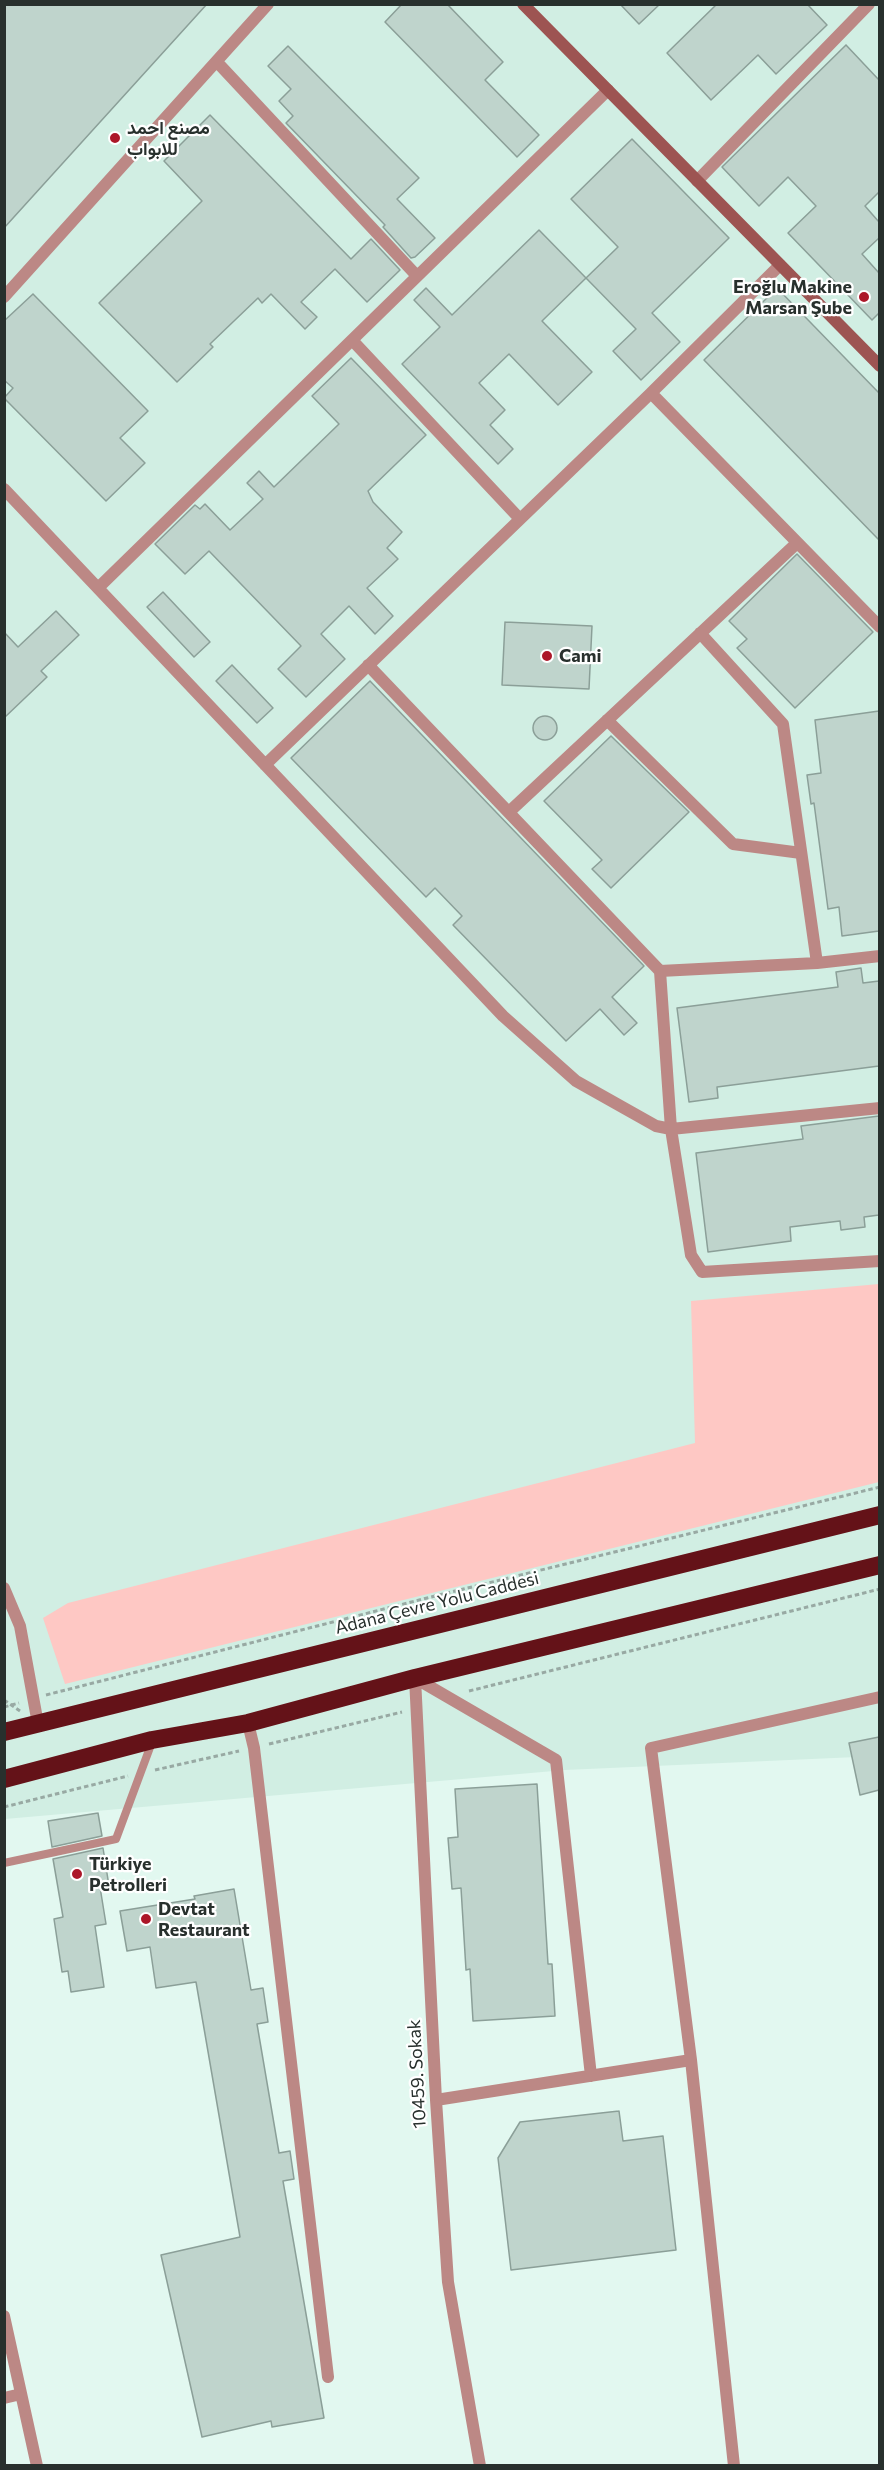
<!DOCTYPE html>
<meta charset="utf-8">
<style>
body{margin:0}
#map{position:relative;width:884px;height:2470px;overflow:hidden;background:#e2f8f0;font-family:Commissioner,sans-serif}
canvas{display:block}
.frame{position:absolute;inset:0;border:6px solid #28302d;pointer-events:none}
</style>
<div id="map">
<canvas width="884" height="2470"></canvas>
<div class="frame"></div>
</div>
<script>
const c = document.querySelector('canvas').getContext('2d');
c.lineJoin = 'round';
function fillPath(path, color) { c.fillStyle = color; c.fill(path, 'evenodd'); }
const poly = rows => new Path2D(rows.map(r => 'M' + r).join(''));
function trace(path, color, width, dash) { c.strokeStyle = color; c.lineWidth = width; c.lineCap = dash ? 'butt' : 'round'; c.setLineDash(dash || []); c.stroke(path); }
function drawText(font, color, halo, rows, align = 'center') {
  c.font = font + ' Commissioner,Vazirmatn,sans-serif'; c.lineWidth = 4.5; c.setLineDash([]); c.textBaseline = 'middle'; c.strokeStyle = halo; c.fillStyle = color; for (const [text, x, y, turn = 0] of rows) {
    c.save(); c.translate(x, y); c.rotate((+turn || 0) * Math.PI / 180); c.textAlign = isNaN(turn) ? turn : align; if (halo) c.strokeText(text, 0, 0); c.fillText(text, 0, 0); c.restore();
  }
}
fillPath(poly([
 [5,5,879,5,879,1756,565,1770,5,1819]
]), '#d1eee3');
fillPath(poly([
 [879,1284,879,1482,65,1684,43,1618,68,1603,695,1443,691,1301]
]), '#fec8c4');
const building = poly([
 [4,4,207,4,4,228,4,4],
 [402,4,447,4,503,62,485,80,539,135,517,157,385,22,402,4],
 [620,4,660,4,639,24,620,4],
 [717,4,807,4,827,25,776,74,758,55,711,100,667,53,717,4],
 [846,45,879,80,879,192,865,206,879,222,879,238,862,254,879,273,879,313,872,320,788,233,816,206,788,177,759,206,722,167,846,45],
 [288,46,419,178,397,199,435,238,415,257,411,258,383,227,385,225,286,123,293,116,279,101,291,89,268,66,288,46],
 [210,115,351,259,371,239,400,270,367,302,335,269,301,302,317,317,305,329,271,294,262,303,258,298,210,344,213,347,177,382,99,303,202,201,164,161,210,115],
 [632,139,729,238,652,313,680,342,641,380,613,351,636,329,586,278,618,247,571,199,632,139],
 [539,230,586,278,542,321,592,372,558,405,509,354,479,383,505,410,490,425,513,449,498,464,402,364,440,327,414,300,426,288,452,315,539,230],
 [777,288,879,393,879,540,704,360,777,288],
 [33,294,148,411,120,438,145,463,106,501,4,398,13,388,4,380,4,321,33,294],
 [351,358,426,435,368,491,373,502,402,532,387,548,398,559,367,588,393,616,375,634,349,606,321,634,345,659,306,697,278,669,301,646,209,551,185,574,155,544,195,505,200,509,205,504,230,530,263,499,247,483,259,471,274,487,339,424,312,396,351,358],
 [797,554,873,632,795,708,737,648,747,639,729,621,797,554],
 [163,592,210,642,194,657,147,607,163,592],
 [56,611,79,635,41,671,47,677,4,718,4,632,18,647,56,611],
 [505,622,592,626,589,689,502,685,505,622],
 [232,665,273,708,257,723,216,681,232,665],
 [370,681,644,966,612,997,637,1023,624,1035,600,1009,566,1041,453,925,462,916,435,888,426,897,291,758,370,681],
 [879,711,879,931,842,936,839,907,828,909,814,803,811,804,807,775,821,773,815,720,879,711],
 '533 728a12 12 0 1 1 24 0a12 12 0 1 1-24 0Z',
 [611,736,689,812,611,888,592,869,602,860,544,801,611,736],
 [861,968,863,983,879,981,879,1066,717,1087,718,1098,689,1102,677,1008,838,987,836,972,861,968],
 [879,1116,879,1215,864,1217,865,1227,841,1230,840,1221,790,1227,791,1241,708,1252,696,1153,803,1139,801,1126,879,1116],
 [879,1737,879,1790,860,1795,849,1743,879,1737],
 [537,1784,548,1964,552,1964,555,2016,473,2021,470,1969,466,1970,461,1888,452,1889,448,1838,458,1837,455,1789,537,1784],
 [98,1813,102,1836,52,1847,48,1821,98,1813],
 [103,1848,109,1886,100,1887,106,1924,95,1926,104,1987,71,1992,68,1971,62,1972,54,1919,63,1917,53,1859,103,1848],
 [234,1889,251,1990,263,1988,268,2022,257,2024,279,2153,290,2151,294,2179,283,2181,324,2418,272,2427,271,2421,202,2437,161,2255,240,2237,196,1982,156,1988,150,1947,127,1951,120,1911,195,1899,194,1896,234,1889],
 [619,2111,623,2141,663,2136,676,2250,511,2270,498,2158,520,2122,619,2111]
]);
fillPath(building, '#bfd4cc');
trace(building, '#8b9f98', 1.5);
trace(poly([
 [469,1691,880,1589],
 [46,1695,435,1596,880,1487],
 [4,1700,20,1711],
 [4,1707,19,1703],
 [269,1744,402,1712],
 [155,1770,239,1751],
 [4,1807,128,1776]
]), '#98a9a3', 3, [4.5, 3]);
trace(poly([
 [4,1863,116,1839,152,1742]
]), '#bc8885', 8);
trace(poly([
 [217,62,417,276],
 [697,181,869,4],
 [4,297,268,4],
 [352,340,520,519],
 [651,393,780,265],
 [4,489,503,1016,576,1081,656,1126,671,1129,691,1255,702,1272,880,1261],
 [98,588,608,90],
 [700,633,783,724,817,963],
 [368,665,660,971,817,963,880,956],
 [607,720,733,844,801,853],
 [265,765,651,393,880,627],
 [509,812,797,543],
 [660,971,671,1129,880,1108],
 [4,1588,20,1626,38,1724],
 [415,1678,436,2100,448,2282,480,2466],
 [415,1678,556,1760,591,2076],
 [248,1723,254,1748,328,2377],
 [436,2100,691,2060],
 [4,2316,37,2466],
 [4,2398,21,2394],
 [734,2466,691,2060,651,1748,880,1697]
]), '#bc8885', 12);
trace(poly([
 [523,4,880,366]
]), '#9d5452', 12);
trace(poly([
 [4,1732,880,1515],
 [4,1779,152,1740,248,1723,415,1678,880,1565]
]), '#641218', 18);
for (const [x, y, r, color] of [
 [115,138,6,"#ac1729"],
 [864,297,6,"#ac1729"],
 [547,656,6,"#ac1729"],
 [77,1874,6,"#ac1729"],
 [146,1919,6,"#ac1729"]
]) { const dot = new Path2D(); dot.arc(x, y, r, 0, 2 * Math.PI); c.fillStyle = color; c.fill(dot); trace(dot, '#fff', 2); }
drawText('bold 18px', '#28302d', '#fff', [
 ["مصنع احمد",127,128],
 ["للابواب",127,149],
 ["Eroğlu Makine",852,287,"right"],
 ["Marsan Şube",852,308,"right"],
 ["Cami",559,656],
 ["Türkiye",89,1864],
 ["Petrolleri",89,1885],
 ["Devtat",158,1909],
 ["Restaurant",158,1930]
], 'left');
drawText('18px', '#28302d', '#fff', [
 ["Adana Çevre Yolu Caddesi",437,1603,-14],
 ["10459. Sokak",417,2074,-93]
]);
</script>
